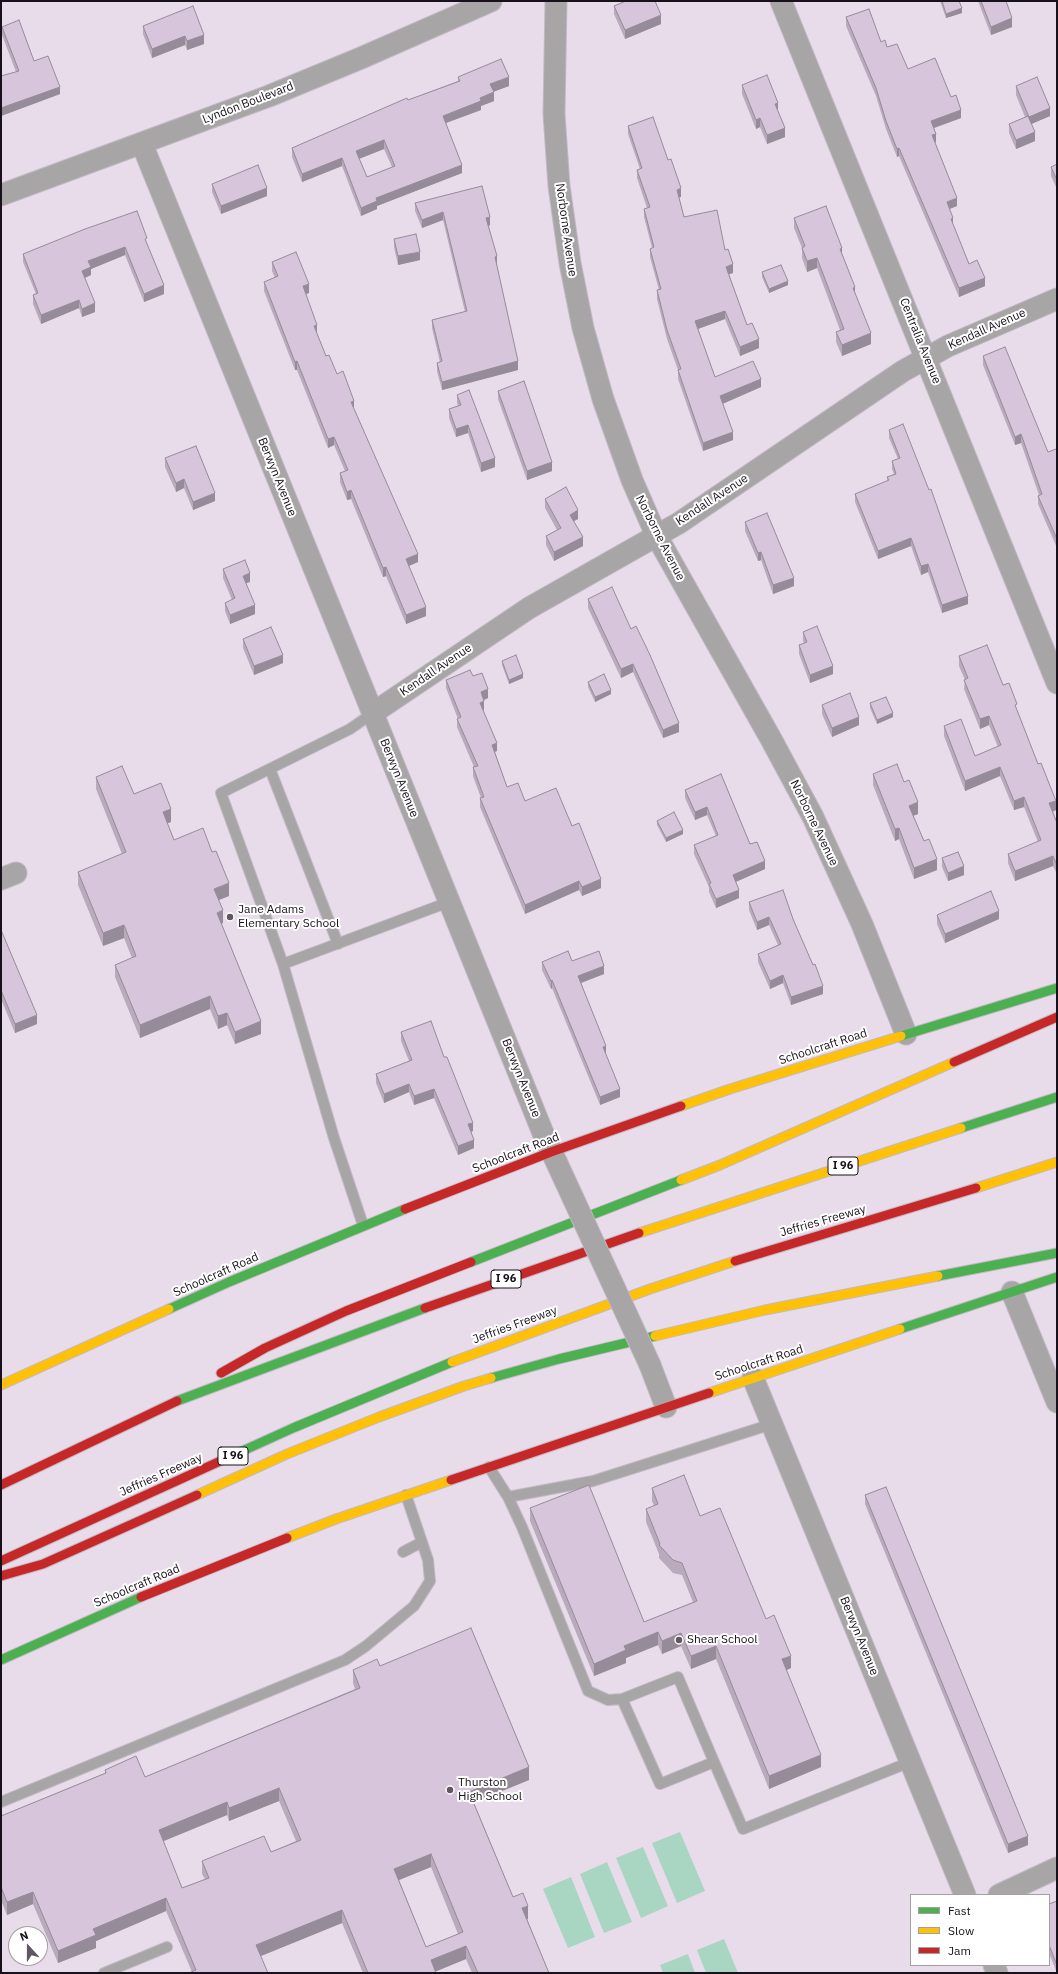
<!DOCTYPE html>
<style>
body{margin:0}
#map{position:relative;width:1058px;height:1974px;overflow:hidden;background:#e8dceb;font-family:"IBM Plex Sans",sans-serif}
canvas{display:block}
.frame{position:absolute;inset:0;border:2px solid #18101a;pointer-events:none}
.legend{position:absolute;left:910px;top:1894px;width:140px;height:72px;box-sizing:border-box;background:#fff;border:1px solid #a39fa3;margin:0;padding:5px 7px;list-style:none;font-size:12px;color:#18101a}
.legend li{display:flex;align-items:center;gap:8px;height:20px}
.legend b{width:20px;border:1px solid #a39fa3}
.north{position:absolute;left:8px;top:1926px;width:40px;height:40px;box-sizing:border-box;background:#fff;border:1px solid #a39fa3;border-radius:50%;rotate:339deg;font-size:11px;font-weight:700;line-height:16px;text-align:center;color:#18101a}
.north::after{content:'';display:block;margin:auto;width:14px;height:18px;background:#615763;clip-path:polygon(50% 0,100% 100%,50% 72%,0 100%)}
</style>
<div id="map">
<canvas width="1058" height="1974"></canvas>
<div class="frame"></div>
<ul class="legend">
<li><b style="height:5px;background:#4caf50"></b>Fast</li>
<li><b style="height:5px;background:#ffc107"></b>Slow</li>
<li><b style="height:5px;background:#c62828"></b>Jam</li>
</ul>
<div class="north">N</div>
</div>
<script>
const c = document.querySelector('canvas').getContext('2d');
c.lineJoin = 'round';
function fillPath(path, color) { c.fillStyle = color; c.fill(path, 'evenodd'); }
const poly = rows => new Path2D(rows.map(r => 'M' + r).join(''));
function trace(path, color, width, dash) { c.strokeStyle = color; c.lineWidth = width; c.lineCap = dash ? 'butt' : 'round'; c.setLineDash(dash || []); c.stroke(path); }
function drawText(font, color, halo, rows, align = 'center') {
  c.font = font + ' "IBM Plex Sans",sans-serif'; c.lineWidth = 4; c.setLineDash([]); c.textBaseline = 'middle'; c.strokeStyle = halo; c.fillStyle = color; for (const [text, x, y, turn = 0] of rows) {
    c.save(); c.translate(x, y); c.rotate((+turn || 0) * Math.PI / 180); c.textAlign = isNaN(turn) ? turn : align; if (halo) c.strokeText(text, 0, 0); c.fillText(text, 0, 0); c.restore();
  }
}
fillPath(poly([
 [680,1832,705,1891,677,1903,652,1843],
 [643,1847,668,1906,641,1918,616,1858],
 [607,1862,632,1922,604,1933,580,1874],
 [571,1877,595,1937,568,1948,543,1889],
 [724,1939,738,1973,706,1973,697,1950],
 [688,1954,695,1973,663,1973,660,1965]
]), '#a8d6c3');
const lane = poly([
 [373,713,350,729,221,793,283,964,449,902],
 [270,769,338,944],
 [283,964,334,1138,363,1225],
 [489,1467,508,1497,522,1527,588,1691,608,1700,622,1699,660,1784,714,1762,743,1829,910,1762],
 [508,1497,593,1481,772,1424],
 [403,1552,422,1542],
 [622,1699,678,1677,714,1762],
 [1,1802,345,1660,366,1646,414,1606,430,1581,428,1560,406,1495],
 [104,1973,167,1947]
]);
const street = poly([
 [556,1,554,114,559,186,570,263,583,328,603,399,632,480,656,535,771,739,813,817,862,924,906,1034],
 [781,1,1057,683],
 [142,144,543,1133,573,1198],
 [1,195,269,96,361,58,491,1],
 [373,713,529,608,679,523,903,371,948,346,1057,299],
 [1,879,16,873],
 [1012,1292,1057,1402],
 [650,1365,666,1407],
 [753,1378,965,1895],
 [999,1895,1057,1868],
 [994,1965,997,1973]
]);
const fast = poly([
 [901,1036,1057,988],
 [961,1128,1057,1097],
 [471,1262,681,1180],
 [938,1276,1057,1253],
 [169,1309,229,1282,405,1209],
 [900,1329,1057,1277],
 [491,1378,559,1359,655,1336],
 [177,1401,425,1308],
 [238,1453,293,1428,452,1362],
 [1,1660,141,1597]
]);
const slow = poly([
 [681,1106,730,1089,901,1036],
 [681,1180,720,1165,954,1062],
 [976,1188,1057,1162],
 [639,1233,961,1128],
 [655,1336,765,1310,938,1276],
 [452,1362,650,1289,735,1261],
 [1,1385,169,1309],
 [709,1393,900,1329],
 [197,1495,287,1454,379,1417,464,1386,491,1378],
 [287,1538,336,1519,451,1480]
]);
const jam = poly([
 [954,1062,1057,1017],
 [405,1209,551,1152,681,1106],
 [735,1261,976,1188],
 [425,1308,639,1233],
 [221,1373,265,1348,346,1311,471,1262],
 [451,1480,709,1393],
 [1,1485,177,1401],
 [1,1561,238,1453],
 [1,1576,43,1564,197,1495],
 [141,1597,287,1538]
]);
trace(lane, '#c2b9c4', 12);
trace(street, '#c2b9c4', 23);
trace(fast, '#c2b9c4', 11);
trace(slow, '#c2b9c4', 11);
trace(jam, '#c2b9c4', 11);
trace(lane, '#a8a5a7', 10);
trace(street, '#a8a5a7', 21);
trace(fast, '#4caf50', 9);
trace(slow, '#ffc107', 9);
trace(jam, '#c62828', 9);
const streetBridge = poly([
 [573,1198,650,1365]
]);
trace(streetBridge, '#c2b9c4', 23, []);
trace(streetBridge, '#a8a5a7', 21);
fillPath(poly([
 [940,1,959,1,962,13,946,18],
 [978,1,1006,1,1012,27,991,35],
 [614,6,661,24,625,39,614,14],
 [846,17,881,42,887,47,908,69,961,118,934,128,936,142,935,142,957,206,949,209,953,226,969,264,985,286,959,297,899,156,897,157,886,129,876,96,846,26],
 [143,26,204,35,204,44,187,50,185,45,152,58,143,34],
 [2,27,34,61,60,94,1,116,1,76,16,72,2,35],
 [458,77,509,86,493,92,494,101,481,106,481,110,446,123,462,173,377,206,377,209,361,216,342,166,302,182,292,157,292,148,408,100,458,81],
 [384,149,392,167,367,177,359,159],
 [742,85,778,111,785,137,767,144,760,127,756,129,742,94],
 [1016,86,1050,116,1031,124,1035,141,1016,149,1009,133,1009,124,1025,117,1016,95],
 [628,126,668,160,681,197,679,197,684,217,725,250,733,273,729,274,747,325,759,348,740,356,725,319,698,329,715,377,761,387,722,404,733,440,703,451,678,379,678,370,667,339,657,299,657,290,659,290,650,257,650,249,652,248,644,217,644,209,647,208,637,178,637,170,640,169,628,134],
 [1057,164,1057,189,1051,176,1051,167],
 [212,184,267,196,221,214,212,192],
 [415,203,490,225,489,226,518,370,442,390,437,371,437,363,440,362,432,328,432,320,465,312,443,220,422,228,415,211],
 [794,218,842,255,871,344,842,356,836,342,836,332,840,330,817,268,807,272,802,258,802,248,794,228],
 [394,239,420,260,398,265,394,247],
 [147,244,164,294,144,302,125,255,91,269,91,275,85,278,95,312,82,317,79,308,41,324,33,304,33,295,36,294,23,262,23,254],
 [272,262,309,293,306,294,317,334,326,356,337,374,354,409,418,562,409,566,426,616,406,624,386,576,383,577,351,499,347,500,340,482,340,473,345,471,334,445,328,448,297,370,295,370,264,291,264,282,275,278,272,271],
 [762,272,788,285,769,293,762,277],
 [983,356,1048,452,1057,450,1057,548,1038,504,1038,496,1039,495,1021,443,1015,445,983,365],
 [498,391,552,471,527,480,498,399],
 [457,395,495,467,481,472,468,433,456,437,449,418,449,409,458,406,457,403],
 [889,430,968,604,942,613,928,572,921,575,911,546,878,559,855,502,855,494,887,481,887,477,894,474,892,469,892,461,898,459,889,438],
 [165,458,215,501,193,510,184,488,176,492,165,467],
 [545,499,578,519,574,521,583,546,554,561,546,545,546,536,557,530,545,508],
 [745,522,794,586,773,594,761,560,758,561,745,531],
 [223,569,250,582,246,583,255,614,230,624,225,611,225,603,232,600,223,578],
 [588,599,679,732,663,738,633,672,621,678,588,608],
 [803,632,833,674,810,683,799,654,799,645,804,643,803,641],
 [243,639,283,663,254,675,243,648],
 [959,656,1003,685,1017,710,1056,810,1053,812,1057,823,1057,874,1053,866,1015,881,1008,863,1008,854,1038,842,1024,807,1014,810,1000,776,965,791,944,736,944,726,975,756,998,747,989,725,980,729,964,689,965,680,959,666],
 [502,661,523,678,509,684,502,665],
 [473,676,488,698,484,700,484,710,483,710,497,751,495,752,507,787,525,801,572,826,601,888,582,896,579,890,525,914,480,807,480,798,481,798,473,776,473,767,474,767,457,727,457,719,458,719,446,688,446,680],
 [588,682,611,694,595,702,588,687],
 [870,703,893,717,877,724,870,708],
 [822,705,859,725,832,737,822,714],
 [721,774,750,844,765,869,736,882,739,898,716,908,709,892,709,887,694,854,694,845,716,836,707,815,695,820,685,798,685,790],
 [873,774,904,782,918,814,913,816,937,870,914,879,899,839,895,841,873,785],
 [96,777,134,794,171,822,167,823,174,840,229,896,218,900,223,923,221,924,261,1034,235,1044,227,1025,218,1029,210,1009,140,1038,115,977,115,965,132,958,124,938,103,946,78,885,78,872,122,854,96,789],
 [657,821,683,834,666,842,657,825],
 [942,858,964,875,948,881,942,867],
 [749,902,793,919,823,994,791,1005,783,983,770,989,758,962,758,954,778,945,769,925,757,930,749,910],
 [937,915,999,919,945,943,937,924],
 [1,930,37,1024,15,1033,1,999],
 [572,961,604,974,581,983,620,1097,600,1105,552,988,551,989,542,970,542,962],
 [401,1032,473,1131,471,1132,474,1148,458,1155,434,1098,414,1105,409,1092,384,1103,376,1083,376,1074,409,1061,401,1041],
 [652,1488,700,1516,766,1619,791,1668,786,1670,821,1767,769,1789,716,1659,691,1669,681,1646,662,1654,658,1645,626,1658,626,1663,594,1676,530,1521,530,1508,644,1622,693,1602,682,1575,673,1573,659,1558,659,1554,646,1522,646,1509,654,1506,652,1501],
 [865,1495,1028,1845,1008,1853,865,1504],
 [380,1666,529,1780,474,1803,513,1897,528,1919,527,1919,549,1973,472,1973,466,1959,436,1971,436,1973,363,1973,342,1923,261,1956,192,1972,166,1911,96,1941,96,1948,58,1963,33,1904,7,1915,1,1900,1,1816,105,1773,105,1770,145,1777,355,1689,353,1683,353,1670],
 [279,1801,296,1841,271,1852,202,1861,202,1874,205,1879,182,1888,163,1841,227,1815,229,1821],
 [431,1867,458,1934,426,1947,399,1880],
 [1057,1901,1057,1973,1049,1953,1049,1904]
]), '#b9aabc');
fillPath(poly([
 [962,8,962,13,946,18,946,14],
 [661,15,661,24,625,39,625,30],
 [1012,18,1012,27,991,35,991,27],
 [204,35,204,44,187,50,187,41],
 [185,36,185,45,152,58,152,49],
 [509,77,509,86,490,93,490,84],
 [60,87,60,94,1,116,1,108],
 [494,92,494,101,481,106,481,110,443,124,443,116,480,98],
 [778,103,778,111,775,104],
 [1050,108,1050,116,1029,125,1029,117],
 [961,110,961,118,931,129,931,121],
 [760,118,760,127,756,129,756,120],
 [785,128,785,137,767,144,767,135],
 [1035,132,1035,141,1016,149,1016,140],
 [936,134,936,142,932,144,932,135],
 [384,140,384,149,356,160,356,151],
 [899,148,899,156,897,157,897,149],
 [342,158,342,166,302,182,302,174],
 [462,165,462,173,377,206,377,209,361,216,361,208,376,198],
 [267,188,267,196,221,214,221,206],
 [681,188,681,197,677,198,677,190],
 [957,198,957,206,947,210,947,202],
 [443,212,443,220,422,228,422,220],
 [490,217,490,225,486,226,486,218],
 [953,218,953,227,951,219],
 [125,247,125,255,91,269,91,275,82,279,82,271,88,261],
 [842,248,842,258,840,249],
 [420,252,420,260,398,265,398,256],
 [497,256,497,265,495,265,495,257],
 [817,258,817,268,807,272,807,261],
 [733,264,733,273,726,275,726,267],
 [985,278,985,286,959,297,959,288],
 [788,281,788,285,769,293,769,289],
 [309,284,309,293,303,295,303,286],
 [164,285,164,294,144,302,144,294],
 [855,287,855,298,853,288],
 [79,300,79,308,41,324,41,315],
 [95,303,95,312,82,317,82,309],
 [725,311,725,319,695,330,695,321],
 [317,325,317,334,314,326],
 [871,333,871,344,842,356,842,345],
 [759,339,759,348,740,356,740,347],
 [297,361,297,370,295,370,295,362],
 [518,361,518,370,442,390,442,382],
 [761,379,761,387,720,405,720,396],
 [354,401,354,409,351,402],
 [468,425,468,433,456,437,456,429],
 [733,432,733,440,703,451,703,443],
 [1021,434,1021,443,1015,445,1015,437],
 [334,437,334,445,328,448,328,439],
 [495,458,495,467,481,472,481,463],
 [552,462,552,471,527,480,527,471],
 [184,479,184,488,176,492,176,483],
 [351,490,351,499,347,500,347,492],
 [215,493,215,501,193,510,193,502],
 [578,510,578,519,570,523,570,515],
 [583,537,583,546,554,561,554,552],
 [911,538,911,546,878,559,878,551],
 [761,552,761,560,758,561,758,553],
 [418,554,418,562,406,567,406,559],
 [928,564,928,572,921,575,921,566],
 [386,567,386,576,383,577,383,568],
 [250,573,250,582,243,584,243,576],
 [794,578,794,586,773,594,773,585],
 [968,596,968,604,942,613,942,605],
 [255,605,255,614,230,624,230,615],
 [426,607,426,616,406,624,406,615],
 [283,655,283,663,254,675,254,666],
 [633,664,633,672,621,678,621,669],
 [833,666,833,674,810,683,810,675],
 [523,674,523,678,509,684,509,680],
 [488,689,488,698,481,701,481,692],
 [611,690,611,694,595,702,595,697],
 [484,701,484,710,480,712,480,703],
 [893,713,893,717,877,724,877,720],
 [989,716,989,725,980,729,980,719],
 [859,717,859,725,832,737,832,728],
 [679,723,679,732,663,738,663,730],
 [497,743,497,751,492,753,492,745],
 [1000,767,1000,776,965,791,965,781],
 [1024,797,1024,807,1014,810,1014,801],
 [1056,801,1056,810,1049,813,1049,803],
 [918,802,918,814,909,817,909,806],
 [707,807,707,815,695,820,695,812],
 [171,809,171,822,163,825,163,812],
 [899,828,899,839,895,841,895,829],
 [683,830,683,834,666,842,666,838],
 [1053,856,1053,866,1015,881,1015,871],
 [937,859,937,870,914,879,914,868],
 [765,861,765,869,733,883,733,875],
 [964,866,964,875,948,881,948,873],
 [601,879,601,888,582,896,582,887],
 [579,881,579,890,525,914,525,905],
 [229,883,229,896,214,902,214,889],
 [739,890,739,898,716,908,716,899],
 [223,910,223,923,217,926,217,913],
 [999,911,999,919,945,943,945,934],
 [769,917,769,925,757,930,757,922],
 [124,925,124,938,103,946,103,933],
 [604,966,604,974,578,984,578,976],
 [783,975,783,983,770,989,770,981],
 [552,980,552,988,551,989,551,981],
 [823,986,823,994,791,1005,791,997],
 [210,996,210,1009,140,1038,140,1025],
 [227,1013,227,1025,218,1029,218,1016],
 [37,1015,37,1024,15,1033,15,1024],
 [261,1021,261,1034,235,1044,235,1032],
 [606,1046,606,1054,603,1047],
 [409,1084,409,1092,384,1103,384,1094],
 [434,1089,434,1098,414,1105,414,1096],
 [620,1089,620,1097,600,1105,600,1097],
 [473,1123,473,1131,468,1133,468,1124],
 [474,1140,474,1148,458,1155,458,1146],
 [658,1632,658,1645,626,1658,626,1663,594,1676,594,1664,624,1646],
 [681,1633,681,1646,662,1654,662,1641],
 [716,1646,716,1659,691,1669,691,1656],
 [791,1656,791,1668,782,1672,782,1659],
 [821,1755,821,1767,769,1789,769,1776],
 [529,1767,529,1780,469,1804,469,1792],
 [279,1788,279,1801,229,1821,229,1808],
 [227,1802,227,1815,159,1843,159,1830],
 [1028,1836,1028,1845,1008,1853,1008,1844],
 [431,1854,431,1867,394,1882,394,1869],
 [33,1892,33,1904,7,1915,7,1902],
 [166,1898,166,1911,96,1941,96,1948,58,1963,58,1951,93,1929],
 [528,1906,528,1919,522,1921,522,1908],
 [342,1910,342,1923,256,1958,256,1945],
 [466,1946,466,1959,432,1973,431,1960]
]), '#968b99');
const building = poly([
 [626,1,655,1,661,15,625,30,614,6,626,1],
 [942,1,959,1,962,8,946,14,942,1],
 [981,1,1006,1,1012,18,991,27,981,1],
 [193,6,204,35,187,41,185,36,152,49,143,26,193,6],
 [869,9,881,42,885,40,887,47,897,44,908,69,935,58,951,97,956,95,961,110,931,121,936,134,932,135,957,198,947,202,953,218,951,219,969,264,977,260,985,278,959,288,899,148,897,149,886,121,876,88,846,17,869,9],
 [19,20,34,61,48,56,60,87,1,108,1,76,19,71,2,27,19,20],
 [501,59,509,77,490,84,494,92,480,98,481,101,443,116,462,165,376,198,377,201,361,208,342,158,302,174,292,148,407,98,408,100,460,81,458,77,501,59],
 [384,140,395,166,367,177,356,151,384,140],
 [767,75,778,103,775,104,785,128,767,135,760,118,756,120,742,85,767,75],
 [1037,77,1050,108,1029,117,1016,86,1037,77],
 [1028,116,1035,132,1016,140,1009,124,1028,116],
 [653,117,668,160,671,159,681,188,677,190,684,217,717,210,725,250,728,249,733,264,726,267,747,325,752,323,759,339,740,347,725,311,695,321,715,377,753,361,761,379,720,396,733,432,703,443,678,370,681,369,667,330,657,290,661,289,650,249,654,247,644,209,650,207,637,170,642,168,628,126,653,117],
 [1057,164,1057,180,1051,167,1057,164],
 [258,165,267,188,221,206,212,184,258,165],
 [482,186,490,217,486,218,497,256,495,257,518,361,442,382,437,363,442,361,432,320,467,311,443,212,422,220,415,203,482,186],
 [826,206,842,248,840,249,855,287,853,288,871,333,842,345,836,332,844,329,817,258,807,261,802,248,805,246,794,218,826,206],
 [137,211,147,238,145,239,164,285,144,294,125,247,88,261,91,267,82,271,95,303,82,309,79,300,41,315,33,295,38,293,23,254,85,229,137,211],
 [416,234,420,252,398,256,394,239,416,234],
 [296,252,309,284,303,286,317,325,314,326,326,356,329,355,337,374,343,371,354,401,351,402,418,554,406,559,426,607,406,615,386,567,383,568,351,490,347,492,340,473,348,470,334,437,328,439,297,361,295,362,264,282,278,276,272,262,296,252],
 [781,265,788,281,769,289,762,272,781,265],
 [1005,347,1048,452,1056,449,1057,450,1057,539,1038,496,1042,494,1021,434,1015,437,983,356,1005,347],
 [524,381,552,462,527,471,498,391,524,381],
 [469,390,495,458,481,463,468,425,456,429,449,409,461,405,457,395,469,390],
 [903,424,929,490,931,489,968,596,942,605,928,564,921,566,911,538,878,551,855,494,889,480,887,477,896,474,892,461,900,458,889,430,903,424],
 [196,446,215,493,193,502,184,479,176,483,165,458,196,446],
 [566,487,578,510,570,515,583,537,554,552,546,536,561,528,545,499,566,487],
 [767,513,794,578,773,585,761,552,758,553,745,522,767,513],
 [245,560,250,573,243,576,255,605,230,615,225,603,235,598,223,569,245,560],
 [612,587,631,629,636,626,650,655,679,723,663,730,633,664,621,669,588,599,612,587],
 [817,626,833,666,810,675,799,645,807,642,803,632,817,626],
 [271,627,283,655,254,666,243,639,271,627],
 [987,645,1003,685,1009,683,1017,704,1015,705,1038,764,1041,763,1056,801,1049,803,1057,823,1057,865,1053,856,1015,871,1008,854,1041,840,1024,797,1014,801,1000,767,965,781,944,726,961,719,975,756,1001,745,989,716,980,719,964,680,968,678,959,656,987,645],
 [516,655,523,674,509,680,502,661,516,655],
 [470,670,473,676,482,673,488,689,481,692,484,701,480,703,497,743,492,745,507,787,518,783,525,801,556,788,572,826,579,823,601,879,582,887,579,881,525,905,480,798,484,797,473,767,478,766,457,719,461,717,446,680,470,670],
 [604,674,611,690,595,697,588,682,604,674],
 [850,693,859,717,832,728,822,705,850,693],
 [886,697,893,713,877,720,870,703,886,697],
 [897,764,904,782,909,780,918,802,909,806,924,841,929,839,937,859,914,868,899,828,895,829,873,774,897,764],
 [122,766,134,794,161,783,171,809,163,812,174,840,203,828,212,852,216,851,229,883,214,889,223,910,217,913,261,1021,235,1032,227,1013,218,1016,210,996,140,1025,115,965,136,956,124,925,103,933,78,872,126,852,96,777,122,766],
 [721,774,750,844,757,842,765,861,733,875,739,890,716,899,709,884,711,883,694,845,718,835,707,807,695,812,685,790,721,774],
 [674,812,683,830,666,838,657,821,674,812],
 [958,852,964,866,948,873,942,858,958,852],
 [783,890,793,919,813,965,815,964,823,986,791,997,783,975,770,981,758,954,781,944,769,917,757,922,749,902,783,890],
 [991,891,999,911,945,934,937,915,991,891],
 [1,930,37,1015,15,1024,1,990,1,930],
 [568,951,572,961,599,951,604,966,578,976,606,1046,603,1047,620,1089,600,1097,552,980,551,981,542,962,568,951],
 [431,1021,444,1057,447,1057,473,1123,468,1124,474,1140,458,1146,434,1089,414,1096,409,1084,384,1094,376,1074,412,1060,401,1032,431,1021],
 [684,1475,700,1516,720,1508,766,1619,774,1615,791,1656,782,1659,821,1755,769,1776,716,1646,691,1656,681,1633,662,1641,658,1632,624,1646,626,1650,594,1664,530,1508,589,1485,644,1622,697,1601,682,1563,673,1560,659,1545,660,1544,646,1509,658,1504,652,1488,684,1475],
 [886,1487,1028,1836,1008,1844,865,1495,886,1487],
 [471,1628,529,1767,469,1792,513,1897,523,1893,528,1906,522,1908,549,1973,478,1973,466,1946,431,1960,436,1973,368,1973,342,1910,256,1945,268,1973,189,1973,196,1970,166,1898,93,1929,96,1935,58,1951,33,1892,7,1902,1,1887,1,1816,106,1773,105,1770,136,1756,145,1777,360,1688,353,1670,377,1659,380,1666,471,1628],
 [279,1788,301,1840,271,1852,264,1836,202,1861,209,1878,182,1888,159,1830,227,1802,229,1808,279,1788],
 [431,1854,463,1932,426,1947,394,1869,431,1854],
 [1057,1901,1057,1965,1049,1945,1049,1904,1057,1901]
]);
fillPath(building, '#d7c6db');
trace(building, '#968b99', 1);
for (const [x, y, r, color] of [
 [230,917,4,"#615763"],
 [679,1640,4,"#615763"],
 [450,1790,4,"#615763"]
]) { const dot = new Path2D(); dot.arc(x, y, r, 0, 2 * Math.PI); c.fillStyle = color; c.fill(dot); trace(dot, '#fff', 1.5); }
for (const [x, y, w] of [
 [843,1166,30],
 [506,1279,30],
 [233,1456,30]
]) { const box = new Path2D(); box.roundRect(x - w / 2, y - 9, w, 18, 3); c.fillStyle = '#fff'; c.fill(box); trace(box, '#18101a', 1); }
drawText('bold 11px', '#18101a', null, [
 ["I 96",843,1166],
 ["I 96",506,1279],
 ["I 96",233,1456]
]);
drawText('12px', '#18101a', '#fff', [
 ["Lyndon Boulevard",248,103,-21],
 ["Norborne Avenue",566,230,82],
 ["Kendall Avenue",987,329,-24],
 ["Centralia Avenue",920,341,68],
 ["Berwyn Avenue",277,477,68],
 ["Kendall Avenue",712,500,-33],
 ["Norborne Avenue",660,538,63],
 ["Kendall Avenue",436,670,-34],
 ["Berwyn Avenue",399,778,68],
 ["Norborne Avenue",814,823,64],
 ["Schoolcraft Road",823,1047,-18],
 ["Berwyn Avenue",521,1078,68],
 ["Schoolcraft Road",516,1153,-21],
 ["Jeffries Freeway",823,1221,-16],
 ["Schoolcraft Road",216,1275,-24],
 ["Jeffries Freeway",515,1325,-20],
 ["Schoolcraft Road",759,1363,-18],
 ["Jeffries Freeway",161,1475,-24],
 ["Schoolcraft Road",137,1586,-23],
 ["Berwyn Avenue",859,1636,68]
]);
drawText('12px', '#18101a', '#fff', [
 ["Jane Adams",238,910],
 ["Elementary School",238,924],
 ["Shear School",687,1640],
 ["Thurston",458,1783],
 ["High School",458,1797]
], 'left');
</script>
